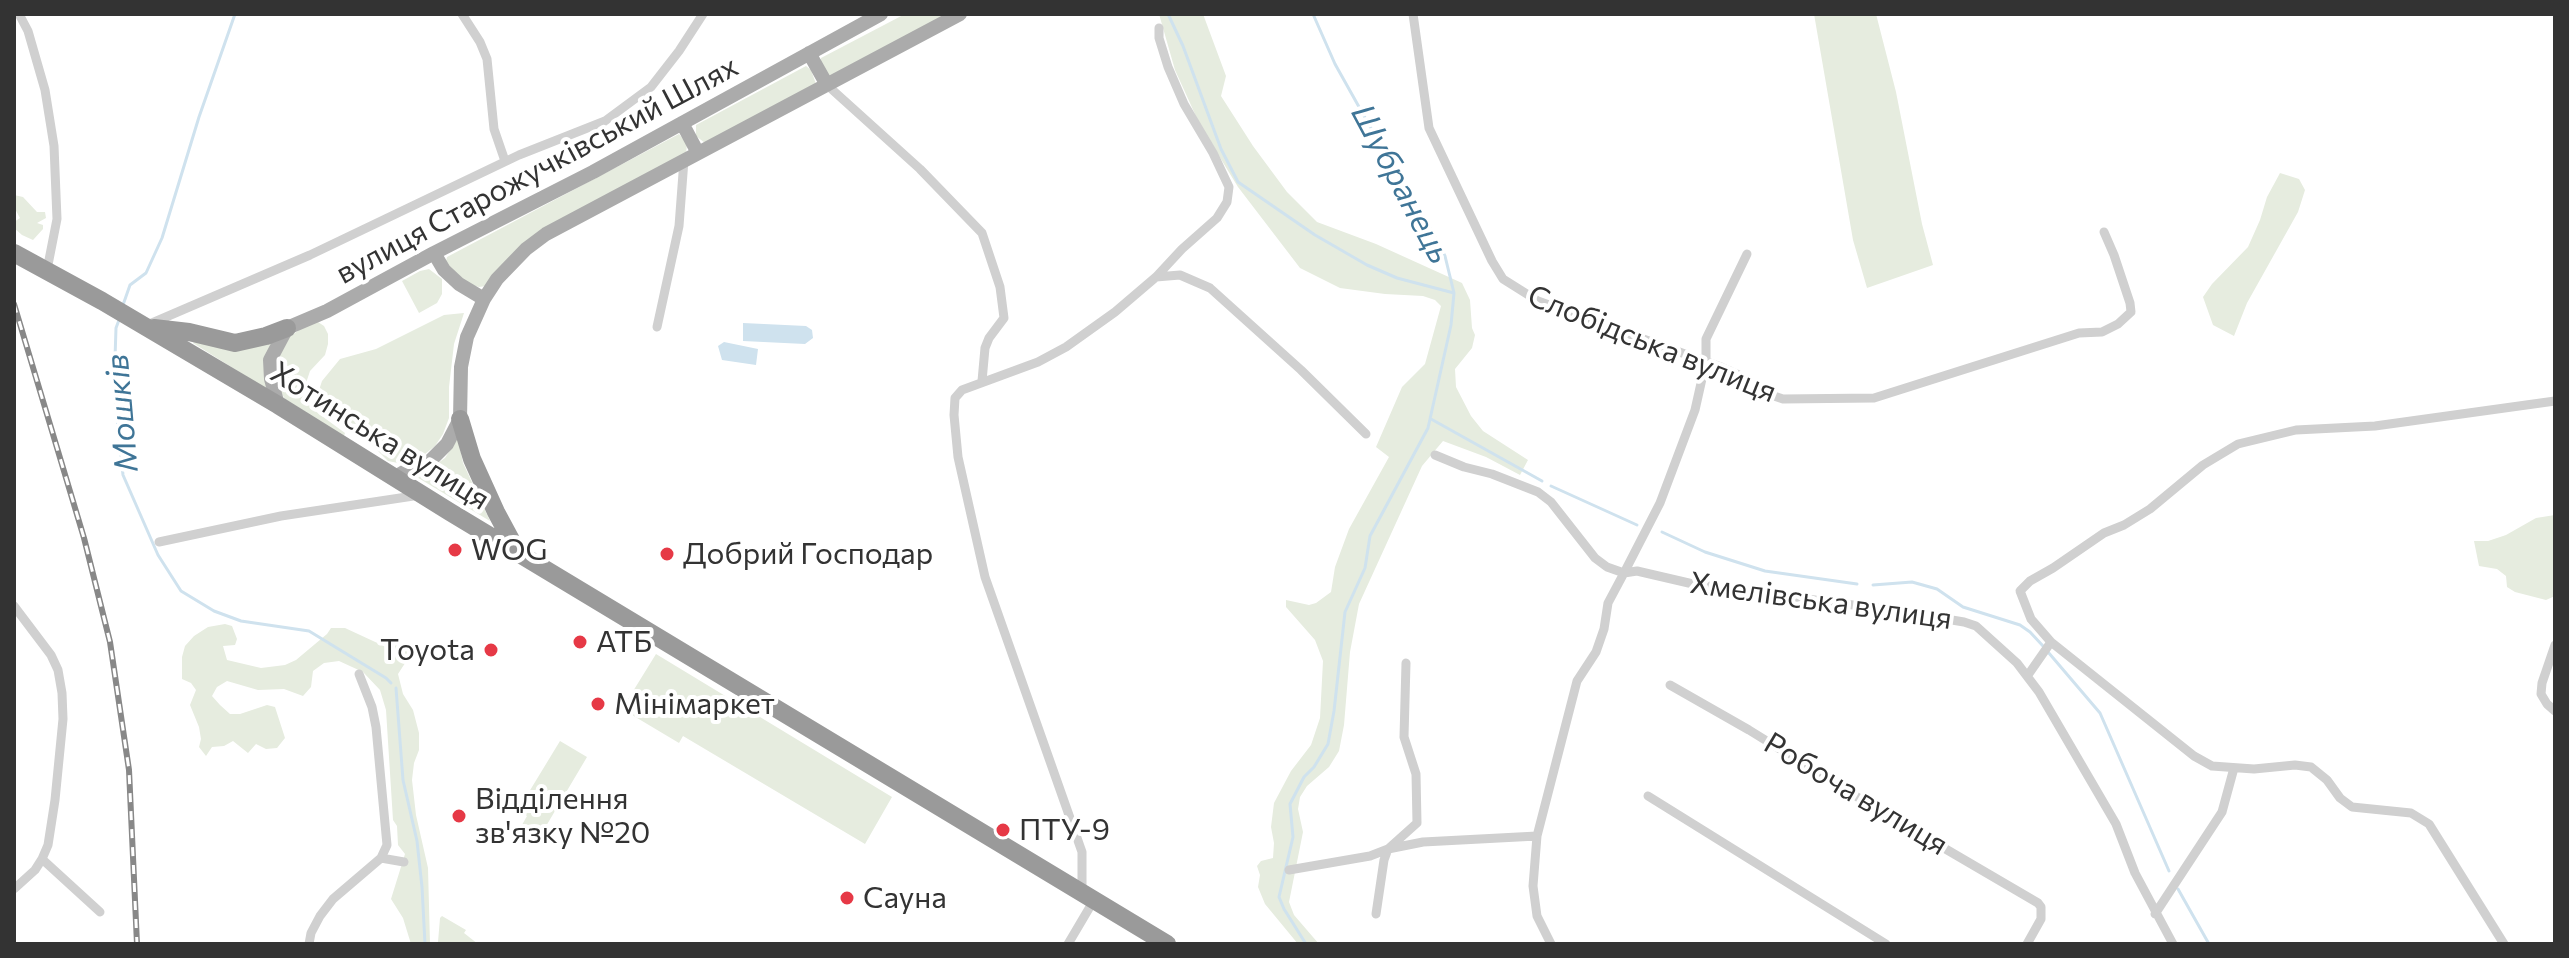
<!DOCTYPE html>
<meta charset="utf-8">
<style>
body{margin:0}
#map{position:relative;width:2569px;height:958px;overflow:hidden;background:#fff;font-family:Commissioner,sans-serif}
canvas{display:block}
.frame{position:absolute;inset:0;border:16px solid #333;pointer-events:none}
</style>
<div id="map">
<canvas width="2569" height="958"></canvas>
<div class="frame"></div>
</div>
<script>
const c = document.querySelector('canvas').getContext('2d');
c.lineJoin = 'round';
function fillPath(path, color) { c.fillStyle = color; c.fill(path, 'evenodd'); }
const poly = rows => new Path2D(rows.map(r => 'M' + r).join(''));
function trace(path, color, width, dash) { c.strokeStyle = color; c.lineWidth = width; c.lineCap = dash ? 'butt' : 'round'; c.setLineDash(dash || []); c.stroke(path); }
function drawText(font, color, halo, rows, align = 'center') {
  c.font = font + ' Commissioner,sans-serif'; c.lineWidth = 8; c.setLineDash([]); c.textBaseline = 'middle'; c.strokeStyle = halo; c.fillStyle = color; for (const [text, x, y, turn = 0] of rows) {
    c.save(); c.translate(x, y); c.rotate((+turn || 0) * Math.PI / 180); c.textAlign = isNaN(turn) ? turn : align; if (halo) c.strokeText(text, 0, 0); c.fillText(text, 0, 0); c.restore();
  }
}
fillPath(poly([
 [905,14,951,14,831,76,826,73,821,64,821,58],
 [1159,14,1203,14,1226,76,1221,96,1253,146,1287,192,1317,222,1376,244,1462,283,1470,300,1472,328,1475,335,1472,348,1455,369,1456,387,1471,416,1483,431,1528,460,1520,475,1486,457,1443,441,1422,466,1359,604,1350,652,1344,725,1339,751,1329,767,1307,786,1300,797,1298,809,1303,832,1289,902,1294,915,1319,944,1298,944,1265,904,1258,887,1260,875,1257,866,1261,861,1273,858,1274,843,1271,827,1274,803,1291,771,1311,745,1320,718,1323,661,1315,640,1286,607,1286,600,1309,605,1316,603,1331,592,1335,567,1349,529,1389,457,1376,447,1402,387,1425,364,1441,306,1435,300,1423,296,1385,294,1340,288,1300,268,1238,187,1200,125,1175,70],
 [1814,14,1876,14,1896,92,1922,224,1933,265,1867,288,1853,240],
 [806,66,811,70,816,84,705,143,696,136,696,125],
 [679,134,687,144,686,154,602,198,486,286,479,287,472,285,452,272,446,261,447,257],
 [2280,173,2299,179,2305,190,2298,212,2247,303,2234,336,2213,325,2203,297,2212,284,2248,247,2260,220,2267,197],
 [14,195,23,197,37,212,45,212,46,218,37,223,43,225,43,229,33,240,22,235,14,228,14,222,20,218,14,207],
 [429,269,442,279,442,294,437,303,419,313,402,281,420,271],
 [464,313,454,344,449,387,449,418,443,434,435,446,425,454,416,459,398,463,388,461,354,427,341,421,324,407,319,390,322,381,340,359,376,349,444,315],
 [318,322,324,326,328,334,328,344,325,355,310,371,305,386,305,399,311,408,345,433,344,436,285,399,280,391,276,375,280,353,289,337,305,326],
 [197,339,271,341,268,390,193,343],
 [458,438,463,463,490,521,415,476,424,473,445,458],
 [2555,515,2555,596,2546,600,2515,592,2507,587,2506,576,2497,569,2479,566,2474,541,2488,541,2506,535,2536,518],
 [225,624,232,626,237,639,235,645,223,646,227,660,261,668,285,665,296,660,327,634,331,628,345,628,386,647,395,642,406,642,409,646,409,657,398,674,403,694,413,710,419,733,419,750,414,763,412,780,416,815,428,868,430,944,411,944,403,918,391,899,405,854,398,845,397,826,393,820,386,710,380,690,363,672,339,661,324,663,313,671,311,687,303,696,284,689,258,690,227,681,217,687,212,696,220,705,230,714,240,714,267,705,275,707,285,738,277,748,266,749,256,744,248,753,233,741,224,746,212,747,206,756,199,747,201,739,199,727,190,705,196,690,191,683,182,679,182,657,185,646,194,636,208,627],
 [656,654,892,797,865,844,683,736,679,743,622,709],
 [560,741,587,757,536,843,518,832,527,816,518,810],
 [442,916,466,930,464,933,478,944,441,944,438,942,440,918]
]), '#e6ecdf');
fillPath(poly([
 [743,323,806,326,812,330,813,338,805,344,743,341],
 [724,342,758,349,756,365,722,360,718,346]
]), '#cfe2ee');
trace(poly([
 [1168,14,1183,46,1221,149,1238,182,1315,235,1367,265,1397,278,1454,293],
 [123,305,130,285,146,273,162,238,199,117,235,14],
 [119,320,116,328,114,389,123,475,158,555,181,591,214,611,241,621,309,631,386,678,391,683],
 [1431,419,1542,481],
 [1551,486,1637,525],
 [1662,532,1705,552,1765,571,1857,584],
 [1873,585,1912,582,1937,589,1963,607,2020,625,2030,632,2043,646],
 [2048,652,2100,713,2169,871],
 [396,688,403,780,417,841,422,887,425,944],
 [2178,889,2209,944],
 [1306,944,1284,909,1279,897,1293,837,1290,804,1304,777,1314,767,1328,744,1334,711,1345,612,1365,568,1370,536,1428,428,1451,325,1454,293,1445,256,1404,180,1382,148,1335,64,1313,14]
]), '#cfe2ee', 3);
trace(poly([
 [19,14,28,31,45,90,54,146,57,219,47,270],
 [462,14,480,42,487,59,494,129,505,161],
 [1413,14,1429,128,1492,261,1503,279,1538,301,1721,367,1737,374,1765,393,1783,399,1874,398,2079,333,2102,332,2118,324,2131,312,2130,303,2114,255,2104,232],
 [827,85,920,169,982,233,1000,287,1004,318,989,338,985,348,982,381],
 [1156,277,1180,275,1210,288,1301,370,1366,434],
 [152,323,310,255,519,155,605,121,651,87,679,51,703,14],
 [657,327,679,226,684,160],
 [1435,455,1464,467,1492,474,1538,492,1551,502,1595,558,1607,567,1624,573,1608,603,1604,629,1596,652,1577,681,1537,836,1533,886,1537,916,1551,944],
 [159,542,281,516,420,495],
 [1624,573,1637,571,1693,584,1891,610,1964,622,1976,626,2017,663,2039,692,2116,824,2135,873,2173,944],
 [1624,573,1660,503,1695,410,1706,361,1706,339,1747,254],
 [14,606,51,655,58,670,62,693,63,719,55,800,48,845,42,859,100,912],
 [2555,645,2542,683,2541,694,2547,704,2555,711],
 [359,674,372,707,376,727,387,845,381,858],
 [2028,675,2051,642],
 [1670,685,1749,730,1867,803,2038,903,2041,907,2041,919,2027,944],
 [1648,796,1886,944],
 [1289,870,1370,856,1388,849,1423,842,1537,836],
 [14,889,35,870,42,859],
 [1082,891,1082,852,985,577,958,457,954,415,955,398,962,390,1038,362,1066,347,1115,312,1156,277,1182,249,1217,218,1227,202,1229,187,1213,153,1184,104,1168,67,1159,38,1159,28],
 [1376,914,1384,860,1388,849,1417,823,1416,774,1404,737,1406,663],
 [2155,914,2222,812,2234,768],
 [309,944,311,933,320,916,333,899,381,858,404,862],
 [1068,944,1094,900],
 [2504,944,2429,824,2411,813,2352,807,2340,798,2327,780,2311,767,2295,765,2254,769,2212,766,2194,756,2051,642,2031,619,2020,591,2030,581,2053,568,2104,533,2124,525,2150,509,2203,465,2238,444,2296,430,2375,426,2555,401]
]), '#d0d0d0', 9);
trace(poly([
 [809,53,827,85],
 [682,123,698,153],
 [434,253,444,270,459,284,484,299],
 [278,405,271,379,270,360,287,328,327,311,434,253,593,172,881,14],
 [394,478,407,470,429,462,447,444,460,419,461,367,467,337,484,299,497,279,526,249,546,234,960,14]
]), '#ababab', 14);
trace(poly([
 [14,253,102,301,278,405,450,512,1167,944],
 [154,328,189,332,235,343,266,336,287,328],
 [460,419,472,459,496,512,517,551]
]), '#9a9a9a', 18);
const rail = poly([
 [14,304,84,538,110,642,129,770,137,944]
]);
trace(rail, '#888', 6);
trace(rail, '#fff', 3, [9]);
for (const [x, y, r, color] of [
 [455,550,8,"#e63946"],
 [667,554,8,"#e63946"],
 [580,642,8,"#e63946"],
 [491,650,8,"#e63946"],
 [598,704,8,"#e63946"],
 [459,816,8,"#e63946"],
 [1003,830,8,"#e63946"],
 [847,898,8,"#e63946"]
]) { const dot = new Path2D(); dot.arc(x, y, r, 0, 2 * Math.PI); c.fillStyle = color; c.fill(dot); trace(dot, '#fff', 3); }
drawText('30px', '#333', '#fff', [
 ["вулиця Старожучківський Шлях",537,170,-28],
 ["Слобідська вулиця",1652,344,22],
 ["Хотинська вулиця",380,436,32],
 ["Хмелівська вулиця",1821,601,8],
 ["Робоча вулиця",1856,794,31]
]);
drawText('30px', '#333', '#fff', [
 ["WOG",471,550],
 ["Добрий Господар",683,554],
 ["АТБ",596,642],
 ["Toyota",475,650,"right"],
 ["Мінімаркет",614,704],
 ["Відділення",475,799],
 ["зв'язку №20",475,833],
 ["ПТУ-9",1019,830],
 ["Сауна",863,898]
], 'left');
drawText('italic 32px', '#3f7597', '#fff', [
 ["Шубранець",1401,184,62],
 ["Мошків",122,413,-95]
]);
</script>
